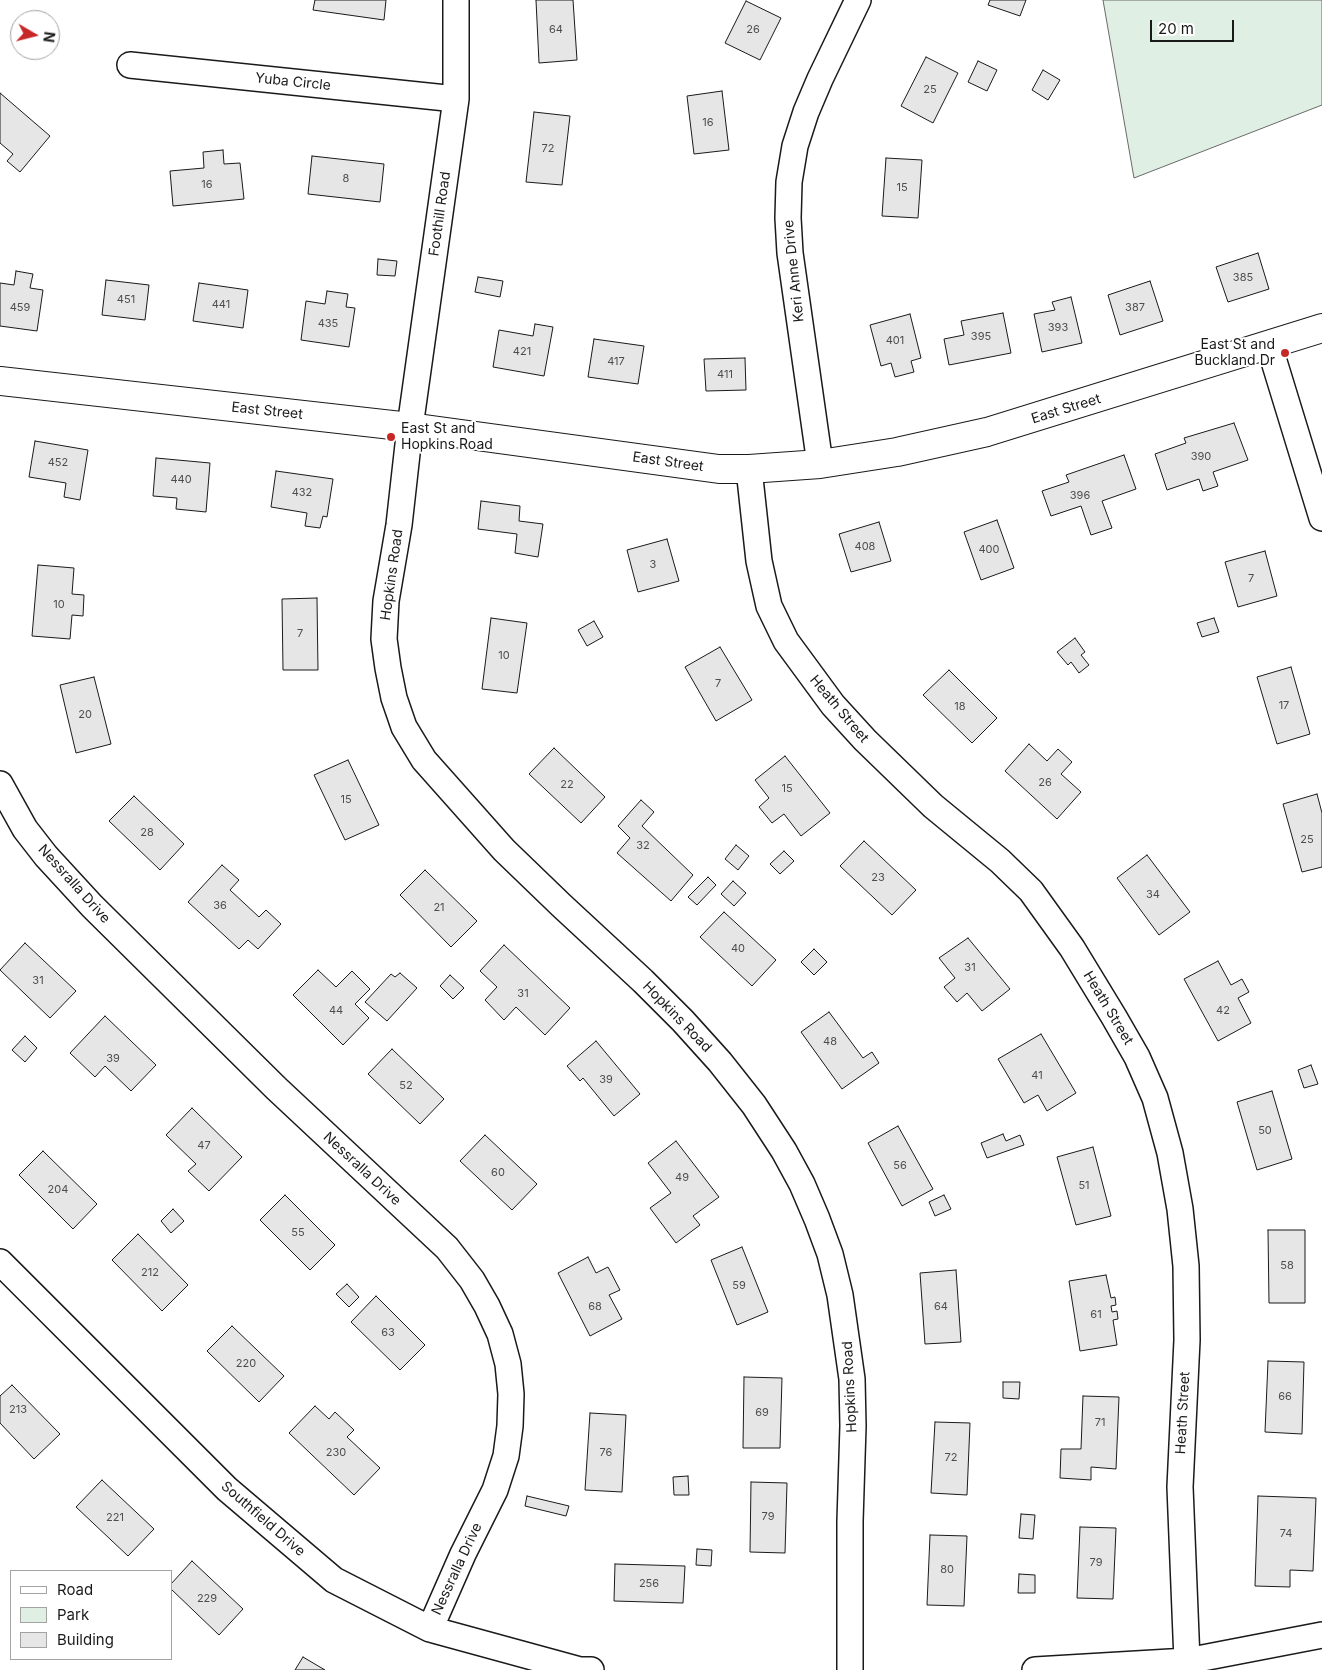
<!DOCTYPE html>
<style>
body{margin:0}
#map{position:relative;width:1322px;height:1670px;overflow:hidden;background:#fff;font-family:Inter,sans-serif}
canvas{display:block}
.legend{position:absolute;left:10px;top:1570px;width:162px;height:90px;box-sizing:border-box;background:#fff;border:1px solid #a3a3a3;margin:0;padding:6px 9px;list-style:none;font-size:15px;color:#1a1a1a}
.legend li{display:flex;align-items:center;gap:10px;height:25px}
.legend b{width:25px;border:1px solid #a3a3a3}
.north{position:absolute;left:10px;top:10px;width:50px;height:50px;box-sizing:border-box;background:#fff;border:1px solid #a3a3a3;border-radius:50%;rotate:98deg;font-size:14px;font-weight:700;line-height:20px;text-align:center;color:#1a1a1a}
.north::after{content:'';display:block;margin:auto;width:18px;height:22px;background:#c62828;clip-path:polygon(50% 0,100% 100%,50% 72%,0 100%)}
.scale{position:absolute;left:1150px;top:20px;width:84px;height:22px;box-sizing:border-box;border:2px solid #1a1a1a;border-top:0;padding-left:6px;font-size:15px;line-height:18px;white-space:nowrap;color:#1a1a1a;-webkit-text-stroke:4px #fff;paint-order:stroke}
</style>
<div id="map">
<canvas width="1322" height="1670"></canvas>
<ul class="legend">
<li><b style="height:6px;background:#fff"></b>Road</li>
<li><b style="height:14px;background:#e0efe3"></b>Park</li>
<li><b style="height:14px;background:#e6e6e6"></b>Building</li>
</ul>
<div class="north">N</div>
<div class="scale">20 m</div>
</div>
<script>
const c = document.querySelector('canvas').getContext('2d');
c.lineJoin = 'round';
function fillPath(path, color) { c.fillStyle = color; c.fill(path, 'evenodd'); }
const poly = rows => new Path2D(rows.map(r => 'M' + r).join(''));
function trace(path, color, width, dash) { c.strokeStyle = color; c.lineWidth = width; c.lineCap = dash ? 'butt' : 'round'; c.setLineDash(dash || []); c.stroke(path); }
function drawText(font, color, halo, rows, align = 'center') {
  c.font = font + ' Inter,sans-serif'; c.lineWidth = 4; c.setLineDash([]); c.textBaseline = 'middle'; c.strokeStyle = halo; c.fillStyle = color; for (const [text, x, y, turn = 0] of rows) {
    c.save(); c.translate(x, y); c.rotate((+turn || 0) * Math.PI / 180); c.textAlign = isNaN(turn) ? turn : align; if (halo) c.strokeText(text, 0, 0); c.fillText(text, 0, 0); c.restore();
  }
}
const green = poly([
 [1103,0,1322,0,1322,105,1134,178,1103,0]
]);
fillPath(green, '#e0efe3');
trace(green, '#6a6a6a', 1);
const building = poly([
 [315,0,386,0,384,20,313,10,315,0],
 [536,0,573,0,577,60,539,63,536,0],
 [990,0,1026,0,1020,16,988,5,990,0],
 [746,1,781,18,760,60,725,43,746,1],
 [926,57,958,73,933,123,901,106,926,57],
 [978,61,997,70,987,91,968,82,978,61],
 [1043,70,1060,80,1048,100,1032,90,1043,70],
 [722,91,729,150,694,154,687,96,722,91],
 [0,93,50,136,20,172,7,161,13,154,0,143,0,93],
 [534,112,570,116,562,185,526,182,534,112],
 [223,150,224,164,240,163,244,199,173,206,170,171,204,168,203,152,223,150],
 [312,156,384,164,380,202,308,194,312,156],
 [886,158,922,160,918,218,882,216,886,158],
 [1258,253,1269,289,1228,302,1216,267,1258,253],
 [378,259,397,261,395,276,377,275,378,259],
 [16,271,33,274,30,288,43,290,37,331,0,326,0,283,14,285,16,271],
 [478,277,503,281,500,297,475,292,478,277],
 [106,280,149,285,145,320,102,315,106,280],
 [1150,281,1163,321,1120,335,1108,295,1150,281],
 [199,283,248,290,243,328,193,321,199,283],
 [327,291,348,294,346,307,355,308,349,347,301,340,306,301,325,304,327,291],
 [1071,297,1082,343,1042,352,1034,314,1055,310,1052,302,1071,297],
 [1003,313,1011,353,949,365,944,339,964,335,961,321,1003,313],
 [910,314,921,358,911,361,914,372,895,377,891,363,881,366,870,325,910,314],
 [535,324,553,327,544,376,493,367,499,330,533,336,535,324],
 [594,339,644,346,638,384,588,377,594,339],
 [745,358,746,390,706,391,704,359,745,358],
 [1234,423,1248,460,1213,472,1218,486,1203,491,1199,479,1167,490,1155,454,1186,443,1184,438,1234,423],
 [35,441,88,450,80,500,64,497,66,483,29,477,35,441],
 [1124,455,1136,489,1102,501,1112,528,1091,535,1081,506,1051,516,1042,491,1069,482,1066,475,1124,455],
 [156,458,210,463,206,512,176,509,177,498,153,496,156,458],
 [276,471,333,479,327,517,323,516,320,528,305,526,307,513,271,507,276,471],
 [481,501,520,506,519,521,543,524,538,557,515,553,517,534,478,529,481,501],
 [997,520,1014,568,981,580,964,532,997,520],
 [879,522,891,561,851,572,839,534,879,522],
 [667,539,679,581,638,592,627,550,667,539],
 [1265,551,1277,596,1238,607,1225,562,1265,551],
 [38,565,74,568,72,594,84,595,83,616,72,615,70,639,32,636,38,565],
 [317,598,318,670,283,670,282,599,317,598],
 [491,618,527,623,517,693,482,689,491,618],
 [1214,618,1219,632,1202,637,1197,623,1214,618],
 [594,621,603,637,587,646,578,630,594,621],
 [1075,638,1085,652,1081,655,1089,665,1079,673,1071,662,1068,665,1057,652,1075,638],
 [720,647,752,700,716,721,685,667,720,647],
 [1291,667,1310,734,1277,744,1257,677,1291,667],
 [949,670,997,718,972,743,923,695,949,670],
 [94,677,111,744,76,753,60,685,94,677],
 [1029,744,1047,761,1058,749,1072,762,1061,774,1081,792,1057,819,1005,771,1029,744],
 [554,748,605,797,581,823,529,774,554,748],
 [785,756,830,813,801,836,784,814,772,823,759,807,769,798,755,780,785,756],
 [348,760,379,825,345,840,314,775,348,760],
 [1317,794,1322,813,1322,867,1302,872,1283,804,1317,794],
 [134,796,184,844,160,870,109,821,134,796],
 [641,800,654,812,642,826,693,875,671,901,617,853,630,838,618,826,641,800],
 [864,841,916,890,892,915,840,866,864,841],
 [736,845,749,856,738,870,725,859,736,845],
 [784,851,794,861,780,874,770,864,784,851],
 [1147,855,1190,912,1159,935,1117,878,1147,855],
 [222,865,239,880,230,890,259,917,266,910,281,924,258,949,248,940,239,949,188,902,222,865],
 [425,870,477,921,451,947,400,895,425,870],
 [708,877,716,885,697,905,688,897,708,877],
 [733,881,746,893,734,906,721,894,733,881],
 [724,912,776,960,752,986,700,937,724,912],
 [968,938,1010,989,982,1011,967,993,957,1002,944,987,955,978,939,958,968,938],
 [25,943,76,991,50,1018,0,970,25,943],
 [504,945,570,1008,545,1035,516,1007,504,1020,485,1000,497,987,480,971,504,945],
 [814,949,827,962,814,975,801,962,814,949],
 [1218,961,1231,985,1242,979,1249,992,1238,998,1251,1023,1218,1041,1184,979,1218,961],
 [318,970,336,987,352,971,370,989,355,1004,369,1018,343,1045,293,995,318,970],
 [400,973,417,988,387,1021,365,1002,391,974,395,977,400,973],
 [450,975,464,988,453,999,440,986,450,975],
 [829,1012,863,1058,872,1052,879,1063,842,1089,801,1032,829,1012],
 [105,1016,156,1065,131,1091,105,1066,95,1077,70,1053,105,1016],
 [1041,1034,1076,1093,1047,1111,1038,1095,1024,1103,998,1059,1041,1034],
 [25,1036,37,1048,25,1062,12,1050,25,1036],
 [596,1041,640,1094,614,1116,583,1078,580,1081,567,1066,596,1041],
 [392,1049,444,1099,420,1124,368,1074,392,1049],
 [1311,1065,1318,1084,1304,1088,1298,1070,1311,1065],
 [1272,1091,1292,1159,1257,1170,1237,1102,1272,1091],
 [192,1108,242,1157,209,1191,188,1171,196,1164,166,1135,192,1108],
 [898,1126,933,1189,902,1206,868,1143,898,1126],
 [1003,1134,1006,1141,1020,1135,1024,1145,987,1158,981,1143,1003,1134],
 [485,1135,537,1184,512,1210,460,1161,485,1135],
 [676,1141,719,1197,693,1216,700,1225,676,1243,650,1208,671,1193,648,1163,676,1141],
 [1093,1147,1111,1216,1076,1225,1057,1157,1093,1147],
 [43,1151,97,1204,73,1229,19,1175,43,1151],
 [285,1195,335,1245,310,1270,260,1220,285,1195],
 [944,1195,951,1209,935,1216,929,1202,944,1195],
 [173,1209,184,1221,171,1233,161,1221,173,1209],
 [1268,1230,1305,1230,1305,1303,1269,1303,1268,1230],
 [138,1234,188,1285,162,1311,112,1260,138,1234],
 [742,1247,768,1312,737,1325,711,1260,742,1247],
 [588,1257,596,1273,608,1267,620,1290,609,1295,622,1319,590,1336,558,1273,588,1257],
 [956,1270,961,1342,925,1344,920,1273,956,1270],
 [1106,1275,1111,1298,1115,1297,1116,1305,1111,1306,1112,1312,1117,1311,1118,1319,1113,1320,1117,1345,1080,1351,1069,1281,1106,1275],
 [347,1284,359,1297,349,1307,336,1294,347,1284],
 [376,1296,425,1345,400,1370,351,1322,376,1296],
 [232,1326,284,1376,259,1402,207,1351,232,1326],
 [1268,1361,1304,1362,1302,1434,1265,1432,1268,1361],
 [744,1377,782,1378,780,1448,743,1448,744,1377],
 [1003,1382,1020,1382,1019,1399,1003,1398,1003,1382],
 [12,1385,60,1434,34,1459,0,1423,0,1396,12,1385],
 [1083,1396,1119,1397,1116,1469,1091,1467,1091,1480,1060,1478,1061,1449,1081,1449,1083,1396],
 [315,1406,329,1419,335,1412,354,1430,347,1437,380,1468,354,1495,289,1433,315,1406],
 [590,1413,626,1415,622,1492,585,1490,590,1413],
 [935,1422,970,1423,967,1495,931,1493,935,1422],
 [688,1476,689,1495,674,1495,673,1477,688,1476],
 [102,1480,154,1529,128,1556,76,1507,102,1480],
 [751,1482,787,1483,785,1553,750,1552,751,1482],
 [527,1496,569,1506,566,1516,525,1506,527,1496],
 [1258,1496,1316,1498,1313,1571,1290,1570,1290,1587,1255,1586,1258,1496],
 [1021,1514,1035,1515,1033,1539,1019,1538,1021,1514],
 [1080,1527,1116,1528,1113,1599,1077,1598,1080,1527],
 [930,1535,967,1536,964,1606,927,1605,930,1535],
 [697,1549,712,1550,711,1566,696,1565,697,1549],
 [192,1561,243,1609,219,1635,171,1589,171,1584,192,1561],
 [615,1564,685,1566,683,1603,614,1601,615,1564],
 [1019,1574,1035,1575,1035,1593,1018,1593,1019,1574],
 [303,1657,325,1670,295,1670,303,1657]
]);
fillPath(building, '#e6e6e6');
trace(building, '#1a1a1a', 1);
const minor = poly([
 [456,0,456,99,410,427,399,525,386,601,384,639,388,668,394,698,404,727,424,760,504,850,561,905,643,981,683,1021,720,1062,754,1105,784,1151,802,1184,817,1219,830,1254,840,1295,852,1379,853,1426,850,1521,850,1670],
 [130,65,456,99],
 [1269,345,1322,518],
 [820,464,790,253,788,218,789,182,795,146,806,112,820,79,858,0],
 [749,469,759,561,769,606,786,641,833,705,865,740,933,806,1000,861,1031,891,1072,948,1114,1017,1137,1057,1155,1098,1170,1153,1180,1209,1186,1266,1187,1340,1180,1487,1187,1661],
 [0,784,25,829,46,856,92,906,276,1088,447,1248,472,1280,487,1306,500,1334,508,1364,511,1394,510,1426,506,1456,495,1490,463,1554,430,1629],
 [0,1262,227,1489,334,1580,430,1629,580,1670,591,1670],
 [1035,1670,1187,1661,1322,1635]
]);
const tertiary = poly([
 [0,381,410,427,719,469,749,469,820,464,897,452,987,432,1322,328]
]);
trace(minor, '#1a1a1a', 28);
trace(tertiary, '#1a1a1a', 30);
trace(minor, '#fff', 25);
trace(tertiary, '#fff', 28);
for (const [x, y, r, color] of [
 [1285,353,5,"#c62828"],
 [391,437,5,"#c62828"]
]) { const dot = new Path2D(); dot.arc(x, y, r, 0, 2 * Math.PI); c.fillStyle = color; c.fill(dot); trace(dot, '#fff', 2); }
drawText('11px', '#4d4d4d', null, [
 ["64",556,30],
 ["26",753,30],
 ["25",930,90],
 ["16",708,123],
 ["72",548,149],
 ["8",346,179],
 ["16",207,185],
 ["15",902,188],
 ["385",1243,278],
 ["451",126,300],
 ["441",221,305],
 ["459",20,308],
 ["387",1135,308],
 ["435",328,324],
 ["393",1058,328],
 ["395",981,337],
 ["401",895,341],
 ["421",522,352],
 ["417",616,362],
 ["411",725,375],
 ["390",1201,457],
 ["452",58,463],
 ["440",181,480],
 ["432",302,493],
 ["396",1080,496],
 ["408",865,547],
 ["400",989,550],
 ["3",653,565],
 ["7",1251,579],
 ["10",59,605],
 ["7",300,634],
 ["10",504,656],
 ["7",718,684],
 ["17",1284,706],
 ["18",960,707],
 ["20",85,715],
 ["26",1045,783],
 ["22",567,785],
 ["15",787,789],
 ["15",346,800],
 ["28",147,833],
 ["25",1307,840],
 ["32",643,846],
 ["23",878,878],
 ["34",1153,895],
 ["36",220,906],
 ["21",439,908],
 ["40",738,949],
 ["31",970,968],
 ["31",38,981],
 ["31",523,994],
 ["44",336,1011],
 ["42",1223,1011],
 ["48",830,1042],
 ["39",113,1059],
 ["41",1037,1076],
 ["39",606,1080],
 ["52",406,1086],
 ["50",1265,1131],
 ["47",204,1146],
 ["56",900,1166],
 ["60",498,1173],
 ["49",682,1178],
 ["51",1084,1186],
 ["204",58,1190],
 ["55",298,1233],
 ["58",1287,1266],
 ["212",150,1273],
 ["59",739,1286],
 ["68",595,1307],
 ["64",941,1307],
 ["61",1096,1315],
 ["63",388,1333],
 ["220",246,1364],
 ["66",1285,1397],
 ["213",18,1410],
 ["69",762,1413],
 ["71",1100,1423],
 ["230",336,1453],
 ["76",606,1453],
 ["72",951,1458],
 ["79",768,1517],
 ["221",115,1518],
 ["74",1286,1534],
 ["79",1096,1563],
 ["80",947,1570],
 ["256",649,1584],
 ["229",207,1599]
]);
drawText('14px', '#1a1a1a', '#fff', [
 ["Yuba Circle",293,82,6],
 ["Foothill Road",440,214,-82],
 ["Keri Anne Drive",794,271,-96],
 ["East Street",1066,409,-17],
 ["East Street",267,411,6],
 ["East Street",668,462,8],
 ["Hopkins Road",392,575,-82],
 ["Heath Street",839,709,50],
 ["Nessralla Drive",74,884,48],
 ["Heath Street",1108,1008,59],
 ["Hopkins Road",677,1017,46],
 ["Nessralla Drive",362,1169,43],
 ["Hopkins Road",850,1387,-93],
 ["Heath Street",1183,1413,-87],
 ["Southfield Drive",263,1519,41],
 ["Nessralla Drive",457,1569,-65]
]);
drawText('14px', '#1a1a1a', '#fff', [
 ["East St and",1275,345],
 ["Buckland Dr",1275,361],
 ["East St and",401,429,"left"],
 ["Hopkins Road",401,445,"left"]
], 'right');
</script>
